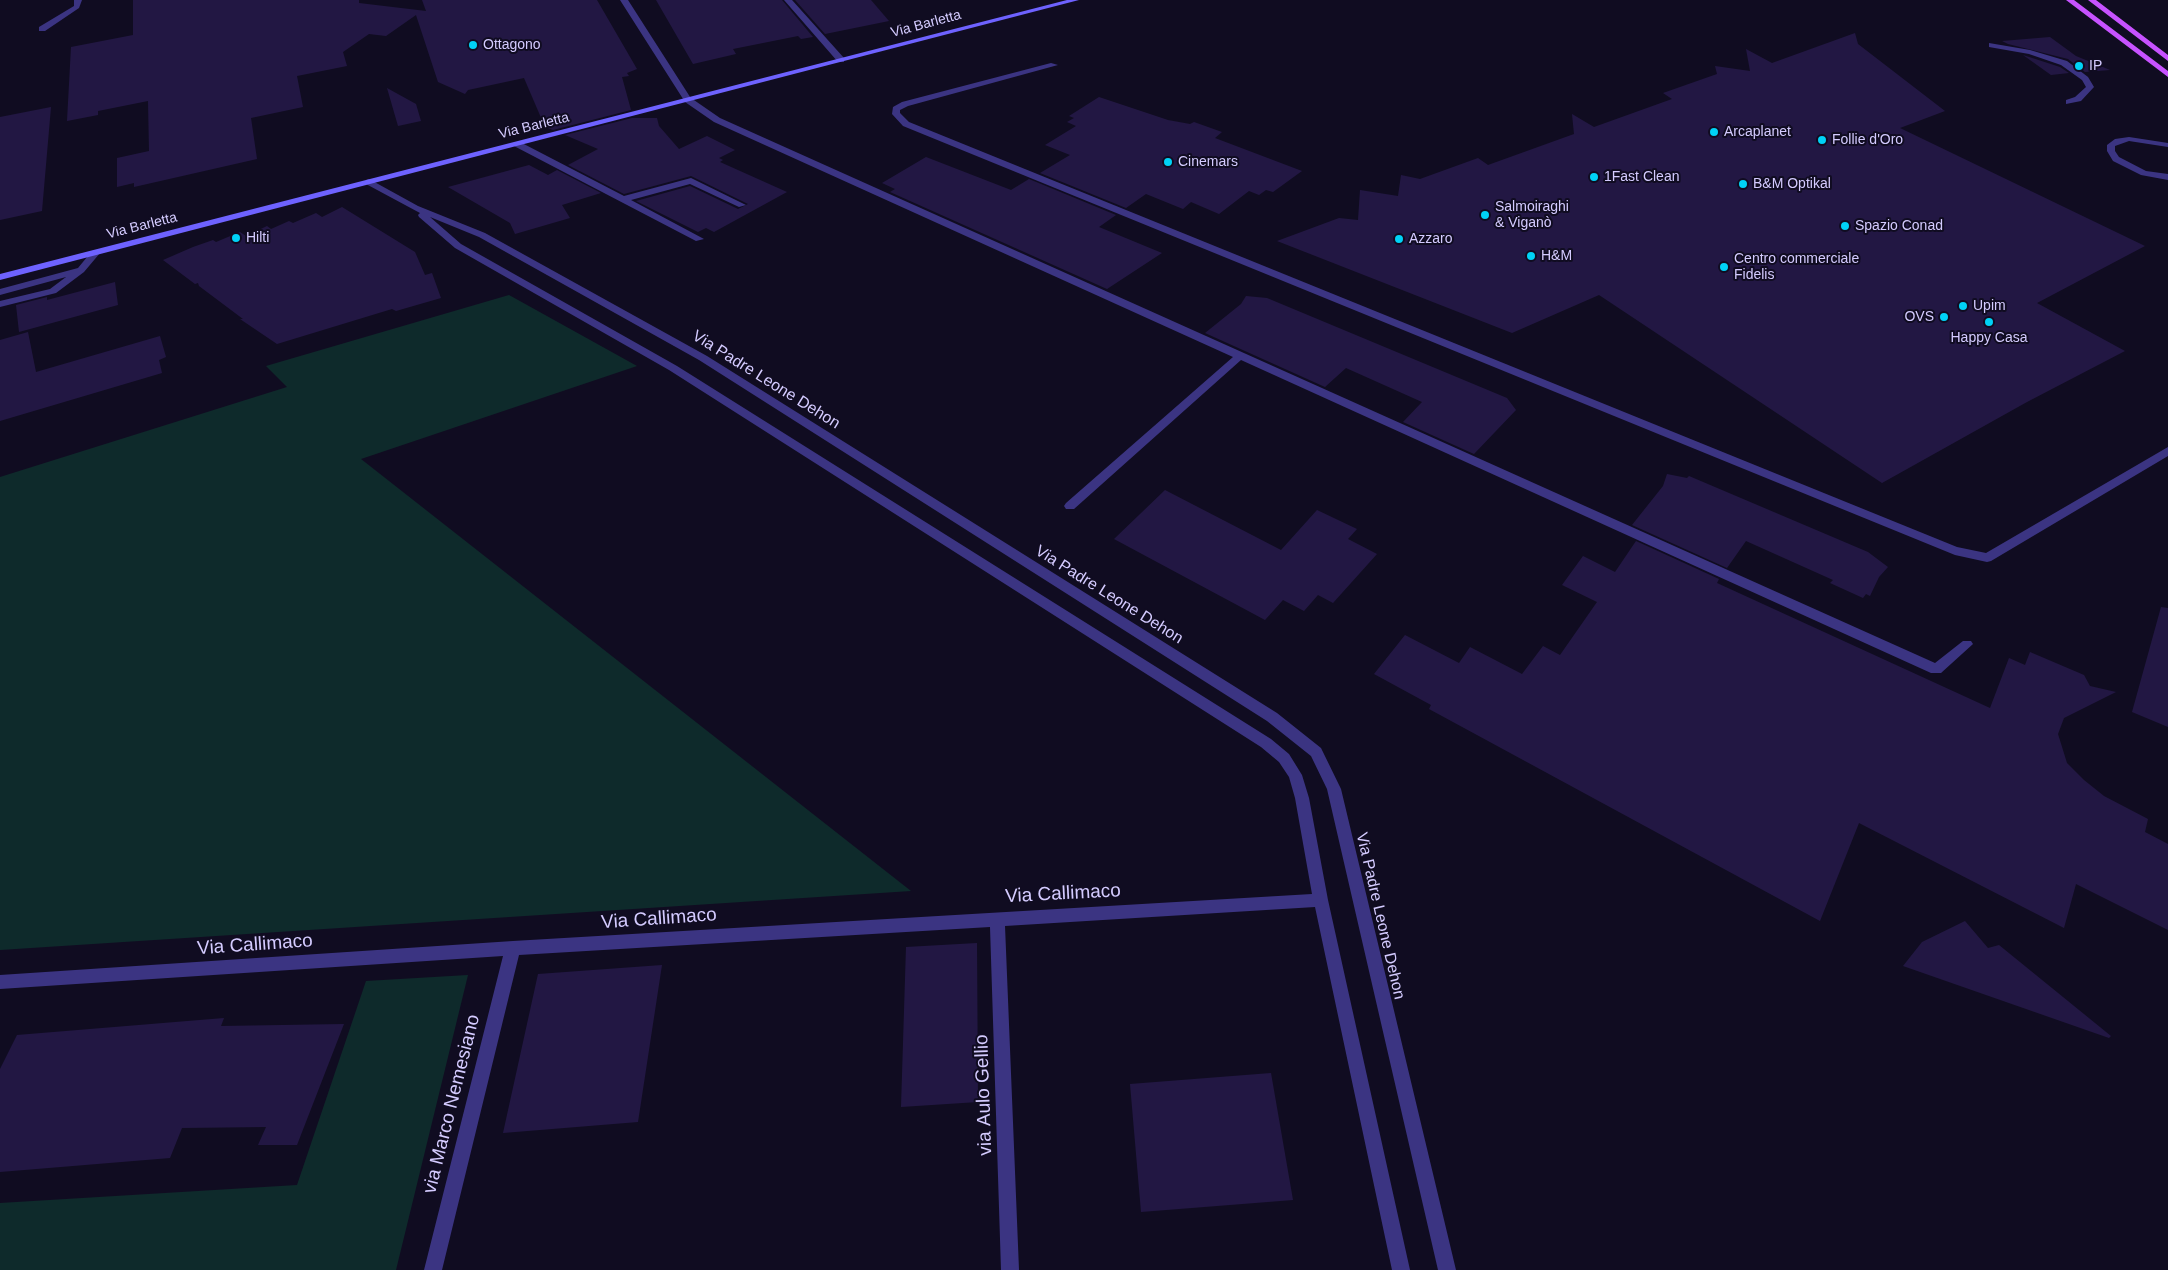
<!DOCTYPE html>
<meta charset="utf-8">
<style>
body{margin:0}
canvas{display:block;background:#100c21}
</style>
<canvas width="2168" height="1270"></canvas>
<script>
const c = document.querySelector('canvas').getContext('2d');
c.lineJoin = 'round';
function fillPath(path, color) { c.fillStyle = color; c.fill(path, 'evenodd'); }
const poly = rows => new Path2D(rows.map(r => 'M' + r).join(''));
function trace(path, color, width, dash) { c.strokeStyle = color; c.lineWidth = width; c.lineCap = dash ? 'butt' : 'round'; c.setLineDash(dash || []); c.stroke(path); }
function drawText(font, color, halo, rows, align = 'center') {
  c.font = font + ' Helvetica,sans-serif'; c.lineWidth = 4; c.setLineDash([]); c.textBaseline = 'middle'; c.strokeStyle = halo; c.fillStyle = color; for (const [text, x, y, turn = 0] of rows) {
    c.save(); c.translate(x, y); c.rotate((+turn || 0) * Math.PI / 180); c.textAlign = isNaN(turn) ? turn : align; if (halo) c.strokeText(text, 0, 0); c.fillText(text, 0, 0); c.restore();
  }
}
fillPath(poly([
 [509,295,637,366,361,459,911,891,0,950,0,477,287,387,266,366],
 [468,975,396,1270,0,1270,0,1203,297,1185,366,981]
]), '#0e2a2b');
fillPath(poly([
 [133,0,359,0,359,3,426,11,422,0,597,0,637,69,627,73,629,76,622,77,631,110,553,130,545,127,524,78,468,90,465,94,438,82,416,15,386,36,369,34,343,52,347,66,297,76,303,107,251,118,257,159,134,187,134,183,117,187,117,158,149,151,148,101,98,111,98,115,67,121,71,47,133,35],
 [656,0,782,0,813,37,801,39,798,36,733,49,736,54,693,64],
 [795,0,871,0,889,21,825,34],
 [1855,33,1858,44,1945,111,1900,128,2145,246,2037,303,2125,351,2027,402,1882,483,1599,295,1512,333,1277,241,1339,218,1358,220,1360,190,1398,196,1401,175,1420,179,1478,158,1488,165,1574,134,1572,114,1594,127,1672,99,1663,93,1717,74,1715,66,1750,71,1746,49,1772,63],
 [2050,37,2076,56,2110,70,2085,72,2068,59,2008,44,2002,41],
 [2023,55,2060,67,2069,73,2051,75],
 [387,88,416,104,421,121,398,126],
 [1099,97,1168,120,1190,124,1194,122,1222,132,1215,138,1302,171,1273,192,1266,190,1259,195,1249,191,1219,214,1191,202,1183,209,1146,194,1126,208,1040,173,1070,155,1045,145,1076,126,1067,122,1074,118,1069,116],
 [51,107,42,211,0,220,0,117],
 [632,118,657,118,659,126,679,149,707,136,735,150,719,158,723,160,720,162,787,192,714,232,706,228,698,232,636,201,690,186,738,209,748,204,691,176,624,194,568,165,598,149,565,135],
 [926,157,1011,190,1029,179,1116,215,1099,227,1162,253,1107,289,890,192,895,189,882,183],
 [529,165,548,175,557,170,601,193,562,205,570,218,515,234,510,223,448,187],
 [342,207,415,252,425,275,432,273,441,298,396,311,392,309,277,344,240,319,243,319,199,286,198,283,195,284,163,260,193,247,213,240,216,242,240,232,246,236,267,226,271,229,289,221,293,223,316,213,322,217],
 [115,282,118,305,19,332,16,305,47,297,47,300],
 [1246,296,1267,298,1507,398,1516,410,1474,454,1403,422,1422,402,1346,368,1325,387,1205,333,1241,304],
 [28,332,36,372,160,336,166,357,159,360,162,373,0,421,0,340],
 [1667,474,1687,478,1689,476,1868,552,1888,567,1879,577,1870,596,1866,594,1863,598,1830,583,1833,580,1746,541,1727,568,1632,525,1663,486],
 [1165,490,1281,550,1317,510,1357,529,1348,539,1377,554,1333,603,1318,595,1304,611,1283,600,1265,620,1114,539],
 [1636,541,1719,579,1717,583,1990,708,2009,658,2025,665,2030,652,2084,675,2090,686,2116,692,2064,718,2058,734,2067,763,2084,780,2104,796,2148,819,2145,832,2168,844,2168,930,2076,884,2064,928,1859,823,1820,921,1429,709,1431,705,1374,674,1405,635,1459,663,1470,647,1522,674,1543,646,1560,655,1597,602,1562,585,1583,556,1615,572],
 [2161,607,2168,608,2168,727,2132,712],
 [1965,921,1988,948,1999,945,2111,1036,2109,1038,1903,966,1922,942],
 [977,943,978,1102,901,1107,906,947],
 [662,965,638,1122,503,1133,538,974],
 [224,1018,221,1026,344,1024,297,1145,258,1145,266,1127,182,1128,170,1158,0,1172,0,1069,17,1035],
 [1271,1073,1293,1200,1141,1212,1130,1084]
]), '#221743');
fillPath(poly([
 [74,0,82,0,79,8,45,31,39,31,39,27,74,6,74,0],
 [1989,43,2030,50,2067,61,2088,77,2094,87,2081,101,2066,104,2066,100,2075,97,2086,87,2082,80,2061,65,2029,54,1989,47,1989,43],
 [685,98,691,98,720,118,1935,663,1963,641,1971,641,1973,644,1941,673,1931,673,1241,360,1074,509,1066,509,1064,506,1066,503,1233,357,714,122,685,102,685,98],
 [2129,137,2168,143,2168,147,2129,141,2115,146,2115,151,2119,157,2146,171,2168,174,2168,180,2141,175,2113,161,2107,151,2107,145,2115,139,2129,137],
 [514,142,520,142,624,196,691,178,746,205,739,207,690,184,631,200,704,239,696,241,514,146,514,142],
 [95,250,100,253,84,272,56,293,0,307,0,301,50,289,66,277,0,295,0,289,78,268,92,251,95,250]
]), '#3b3482');
fillPath(poly([
 [620,0,628,0,692,100,691,102,685,102,620,0],
 [784,0,792,0,844,58,844,62,838,62,784,0],
 [1051,63,1058,65,908,106,900,110,900,113,909,122,1957,547,1986,553,2168,447,2168,456,1991,561,1987,562,1955,555,903,126,892,114,893,107,902,102,1051,63],
 [369,179,418,206,485,233,707,356,1277,713,1321,748,1341,789,1456,1270,1438,1270,1327,789,1311,756,1267,721,699,360,479,237,430,217,461,244,677,366,1271,739,1289,754,1302,775,1309,798,1328,900,1410,1270,1392,1270,1315,907,1005,926,1019,1270,1001,1270,990,927,519,955,442,1270,424,1270,503,956,0,989,0,975,513,941,1312,894,1295,798,1289,777,1279,762,1261,747,669,370,455,248,419,217,418,215,420,213,366,184,366,180,369,179]
]), '#3b3482');
fillPath(poly([
 [1067,0,1079,0,0,280,0,274,1067,0]
]), '#6e62ff');
fillPath(poly([
 [2066,0,2074,0,2168,71,2168,77,2066,0],
 [2088,0,2096,0,2168,55,2168,61,2088,0]
]), '#c752ff');
for (const [x, y, r, color] of [
 [473,45,5,"#00d2f6"],
 [2079,66,5,"#00d2f6"],
 [1714,132,5,"#00d2f6"],
 [1822,140,5,"#00d2f6"],
 [1168,162,5,"#00d2f6"],
 [1594,177,5,"#00d2f6"],
 [1743,184,5,"#00d2f6"],
 [1485,215,5,"#00d2f6"],
 [1845,226,5,"#00d2f6"],
 [236,238,5,"#00d2f6"],
 [1399,239,5,"#00d2f6"],
 [1531,256,5,"#00d2f6"],
 [1724,267,5,"#00d2f6"],
 [1963,306,5,"#00d2f6"],
 [1944,317,5,"#00d2f6"],
 [1989,322,5,"#00d2f6"]
]) { const dot = new Path2D(); dot.arc(x, y, r, 0, 2 * Math.PI); c.fillStyle = color; c.fill(dot); trace(dot, '#100c21', 2); }
drawText('14px', '#d4cbff', '#100c21', [
 ["Via Barletta",926,24,-15],
 ["Via Barletta",534,126,-14],
 ["Via Barletta",142,226,-14]
]);
drawText('14px', '#d4cbff', '#100c21', [
 ["Ottagono",483,45],
 ["IP",2089,66],
 ["Arcaplanet",1724,132],
 ["Follie d'Oro",1832,140],
 ["Cinemars",1178,162],
 ["1Fast Clean",1604,177],
 ["B&M Optikal",1753,184],
 ["Salmoiraghi",1495,207],
 ["& Viganò",1495,223],
 ["Spazio Conad",1855,226],
 ["Hilti",246,238],
 ["Azzaro",1409,239],
 ["H&M",1541,256],
 ["Centro commerciale",1734,259],
 ["Fidelis",1734,275],
 ["Upim",1973,306],
 ["OVS",1934,317,"right"],
 ["Happy Casa",1989,338,"center"]
], 'left');
drawText('16px', '#d4cbff', '#100c21', [
 ["Via Padre Leone Dehon",766,380,32],
 ["Via Padre Leone Dehon",1109,595,32],
 ["Via Padre Leone Dehon",1380,916,77]
]);
drawText('19px', '#d4cbff', '#100c21', [
 ["Via Callimaco",1063,894,-3],
 ["Via Callimaco",659,919,-4],
 ["Via Callimaco",255,945,-4],
 ["via Aulo Gellio",984,1095,-92],
 ["via Marco Nemesiano",452,1104,-76]
]);
</script>
